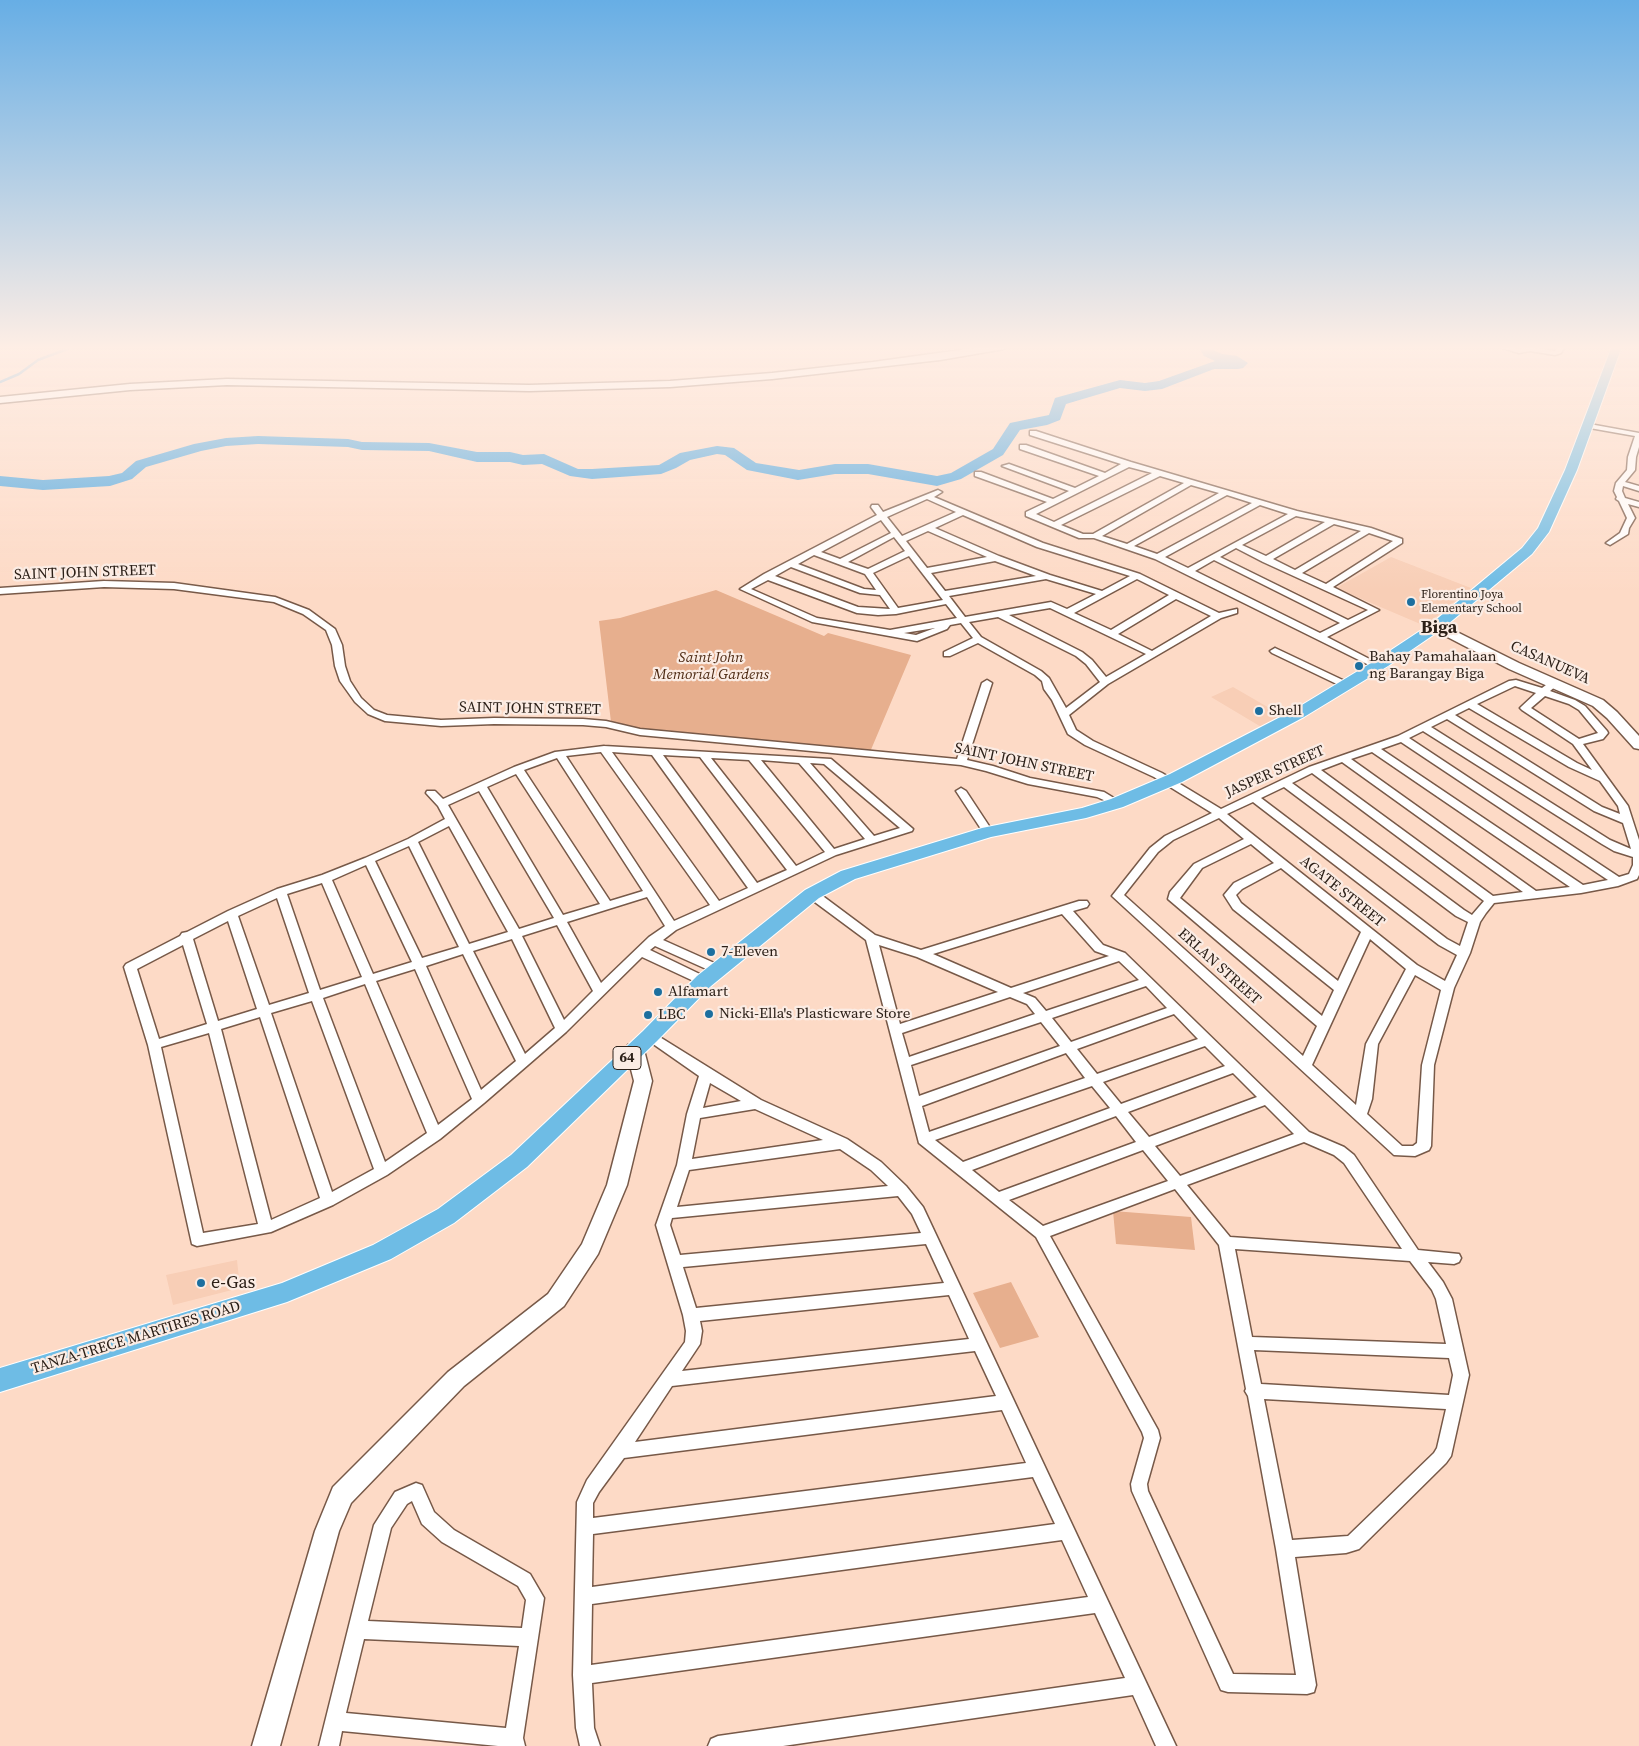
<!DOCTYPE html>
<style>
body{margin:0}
canvas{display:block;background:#fddac6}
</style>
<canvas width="1639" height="1746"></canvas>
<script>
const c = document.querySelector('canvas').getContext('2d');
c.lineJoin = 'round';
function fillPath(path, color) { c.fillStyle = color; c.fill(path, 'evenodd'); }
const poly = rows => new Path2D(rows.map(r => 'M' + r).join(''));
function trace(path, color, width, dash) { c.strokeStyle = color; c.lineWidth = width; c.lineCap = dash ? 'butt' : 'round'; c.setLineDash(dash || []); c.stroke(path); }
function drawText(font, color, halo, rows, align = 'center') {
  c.font = font + ' "Source Serif 4",serif'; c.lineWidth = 4.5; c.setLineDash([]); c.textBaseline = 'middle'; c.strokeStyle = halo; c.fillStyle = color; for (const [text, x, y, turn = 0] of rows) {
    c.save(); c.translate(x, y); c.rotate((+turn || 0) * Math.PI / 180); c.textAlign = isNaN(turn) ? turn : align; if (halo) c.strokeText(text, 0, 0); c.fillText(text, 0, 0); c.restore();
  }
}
fillPath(poly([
 [1391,557,1471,588,1425,626,1336,588],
 [1233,687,1285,717,1263,728,1211,697],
 [237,1260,240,1288,173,1305,166,1275]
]), '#f8ceb6');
fillPath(poly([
 [716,590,824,636,828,633,911,655,870,752,644,732,611,722,599,621,620,618],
 [1113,1211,1191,1217,1195,1250,1116,1244],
 [1011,1282,1039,1337,1000,1348,973,1293]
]), '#e7af8e');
trace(poly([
 [0,382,19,374,38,360,75,346]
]), '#45a4e1', 2.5);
fillPath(poly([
 [1198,346,1213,346,1215,351,1222,354,1237,356,1248,363,1243,368,1238,369,1214,369,1162,389,1145,391,1120,388,1066,404,1060,420,1047,425,1020,430,1003,455,961,479,937,486,868,474,835,474,798,480,747,470,725,455,717,454,690,460,676,468,661,474,592,479,570,476,542,464,523,465,510,462,477,462,429,451,362,450,348,447,258,444,226,446,201,451,146,467,132,479,110,486,43,490,0,486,0,476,43,480,109,476,122,473,136,461,194,444,226,438,258,436,348,439,362,442,429,443,477,452,510,452,523,455,544,454,578,469,592,469,659,465,680,453,717,446,734,448,756,463,799,470,835,464,868,464,937,476,951,473,993,449,1010,423,1049,415,1055,398,1120,380,1145,383,1159,381,1215,361,1204,356,1198,346]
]), '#45a4e1');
const street = poly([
 [1495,346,1505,346,1519,349,1535,346,1534,348,1555,351,1559,346,1565,346,1561,353,1555,355,1530,351,1519,353,1495,346],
 [1584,423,1639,433,1639,447,1636,457,1635,470,1625,482,1639,486,1639,491,1623,486,1622,491,1625,498,1639,502,1639,507,1628,504,1635,518,1629,528,1628,534,1610,545,1606,543,1620,533,1627,518,1619,501,1616,499,1617,497,1614,491,1616,483,1627,470,1628,457,1635,436,1584,427,1584,423],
 [1030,431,1036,431,1131,462,1297,511,1371,528,1402,539,1402,543,1333,587,1379,610,1327,637,1383,666,1381,668,1375,668,1155,559,1094,538,1079,538,1026,516,1026,512,1047,502,975,476,975,472,981,472,1053,499,1069,491,1002,466,1009,464,1075,488,1099,476,1020,449,1020,445,1026,445,1105,473,1121,464,1030,435,1030,431],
 [1129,467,1152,473,1054,522,1036,514,1129,467],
 [1160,476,1184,483,1093,534,1083,534,1061,525,1160,476],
 [1191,485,1219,493,1127,544,1102,536,1191,485],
 [1227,495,1252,503,1157,554,1134,546,1227,495],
 [1260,505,1288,514,1188,568,1165,557,1260,505],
 [1296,516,1325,522,1266,556,1242,545,1296,516],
 [1334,524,1361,531,1295,570,1273,559,1334,524],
 [1369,533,1393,541,1326,584,1302,573,1369,533],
 [1236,548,1263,562,1368,610,1348,620,1220,557,1236,548],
 [1214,560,1340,623,1320,633,1195,571,1214,560],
 [938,490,942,492,934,497,1043,543,1140,574,1219,613,1237,609,1237,613,1221,618,1108,684,1069,715,1076,730,1093,741,1162,773,1221,809,1309,767,1398,736,1509,681,1516,680,1542,688,1550,682,1556,682,1556,686,1550,691,1575,700,1585,706,1607,731,1608,733,1603,739,1583,744,1628,806,1639,840,1639,875,1637,879,1618,886,1581,893,1494,903,1486,913,1480,922,1470,953,1454,988,1434,1065,1431,1146,1429,1150,1415,1156,1394,1155,1112,896,1150,848,1165,836,1212,813,1154,777,1085,745,1068,734,1052,700,1044,689,1042,681,1035,675,978,643,950,656,944,656,944,652,973,638,961,623,950,625,947,629,917,641,812,622,740,589,764,574,877,515,871,507,872,505,878,505,883,512,938,490],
 [927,499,956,512,902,536,887,517,927,499],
 [963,515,1037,547,1130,576,1102,591,1050,575,999,556,935,528,963,515],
 [881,520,891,533,840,559,821,552,881,520],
 [928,531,987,557,927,568,906,541,928,531],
 [894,537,905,551,868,569,848,562,894,537],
 [814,555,865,574,876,590,864,589,798,564,814,555],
 [909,556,943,600,898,608,873,573,909,556],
 [995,561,1036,576,945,591,931,573,995,561],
 [791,567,860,593,880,595,890,609,858,607,775,576,791,567],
 [1046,579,1096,594,1067,609,1051,602,965,617,949,596,1046,579],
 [1137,579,1169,595,1111,630,1074,613,1137,579],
 [768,580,857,613,878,615,896,614,946,604,957,618,890,630,817,618,751,589,768,580],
 [1176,599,1211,616,1152,651,1118,634,1176,599],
 [1050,608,1146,654,1106,677,1092,660,1082,652,1009,615,1050,608],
 [998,617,1076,656,1086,664,1100,682,1066,708,1049,678,1041,671,981,637,969,622,998,617],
 [935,628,916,635,904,633,935,628],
 [1515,686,1536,693,1522,706,1520,708,1522,710,1573,744,1592,770,1577,763,1477,704,1515,686],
 [1545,696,1569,704,1579,710,1598,733,1579,739,1531,708,1545,696],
 [1469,708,1569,767,1600,781,1618,806,1620,814,1602,807,1455,715,1469,708],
 [1447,719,1594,811,1623,823,1631,849,1610,840,1431,727,1447,719],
 [1423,731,1602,844,1614,851,1633,857,1633,865,1629,874,1619,877,1409,738,1423,731],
 [1401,742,1608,880,1583,885,1381,749,1401,742],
 [1372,752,1570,887,1536,891,1351,759,1372,752],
 [1342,762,1523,892,1493,896,1321,770,1342,762],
 [1312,773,1484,901,1472,915,1464,910,1292,783,1312,773],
 [1284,787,1456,916,1468,922,1460,946,1447,939,1261,798,1284,787],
 [1253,802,1439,945,1457,955,1445,981,1417,965,1227,814,1253,802],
 [1219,818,1244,839,1194,864,1170,892,1168,899,1317,1026,1303,1056,1124,895,1158,852,1173,840,1219,818],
 [1251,844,1274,863,1234,883,1224,895,1233,909,1334,990,1322,1016,1180,898,1202,868,1251,844],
 [1281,868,1361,932,1338,981,1241,903,1236,895,1242,889,1281,868],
 [1370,939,1406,969,1366,1044,1356,1105,1312,1065,1370,939],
 [1415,975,1441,990,1422,1065,1417,1143,1413,1146,1402,1146,1367,1114,1372,1099,1378,1044,1415,975],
 [104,581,174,583,275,597,309,610,335,629,342,645,345,666,350,681,361,698,374,710,387,715,441,720,494,718,583,719,606,721,640,729,957,759,982,683,987,680,992,683,967,760,993,766,1030,778,1104,792,1122,803,1117,806,1097,797,1028,784,986,771,961,765,640,735,606,727,583,725,494,724,441,726,385,721,368,714,355,702,340,681,335,666,332,645,326,630,303,614,274,602,174,589,104,587,0,594,0,588,104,581],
 [1275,648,1349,683,1351,685,1349,687,1343,687,1272,653,1270,651,1275,648],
 [604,746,831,759,913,829,912,831,836,855,676,930,663,940,721,966,723,969,721,972,713,972,655,946,650,950,708,978,710,981,708,984,700,984,642,957,566,1032,484,1103,440,1139,387,1175,333,1205,271,1232,197,1246,192,1244,148,1045,124,967,126,964,180,936,182,933,187,932,228,911,277,889,322,875,365,858,408,839,445,819,438,806,426,793,427,791,435,791,443,799,514,767,555,752,604,746],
 [601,752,710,905,674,921,566,756,601,752],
 [612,752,652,755,748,888,719,901,612,752],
 [663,755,700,757,787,870,757,883,663,755],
 [557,758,643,891,610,901,524,770,557,758],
 [711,758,749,760,825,852,796,866,711,758],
 [761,760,799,763,865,839,834,849,761,760],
 [810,763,824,764,900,828,874,836,810,763],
 [516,774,600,904,563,915,487,787,516,774],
 [479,791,554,918,519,929,448,805,479,791],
 [449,826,508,932,469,944,418,842,449,826],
 [409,846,459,947,422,958,375,861,409,846],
 [366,865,412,962,373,974,332,880,366,865],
 [322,883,362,977,320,990,287,894,322,883],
 [647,897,665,926,649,937,601,983,567,922,647,897],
 [277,898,309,993,269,1005,238,916,277,898],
 [228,921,257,1009,218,1021,193,939,228,921],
 [557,925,593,991,564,1020,522,936,557,925],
 [512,939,555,1028,525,1054,473,951,512,939],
 [183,945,207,1024,159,1039,137,969,183,945],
 [463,954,516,1061,481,1090,426,966,463,954],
 [415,969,472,1099,438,1125,376,981,415,969],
 [365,984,427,1133,385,1162,323,998,365,984],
 [312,1001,374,1169,332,1192,271,1013,312,1001],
 [260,1017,320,1198,271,1220,221,1029,260,1017],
 [209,1033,258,1224,203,1233,161,1047,209,1033],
 [961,788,966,791,993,832,992,834,984,834,983,832,956,791,961,788],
 [812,890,816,891,875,935,921,950,1079,901,1087,901,1089,904,1087,907,1073,911,1103,945,1125,953,1309,1132,1344,1147,1354,1155,1418,1250,1459,1254,1461,1258,1459,1262,1454,1264,1428,1262,1443,1282,1452,1299,1469,1375,1451,1456,1446,1463,1359,1549,1346,1553,1295,1557,1316,1685,1314,1692,1307,1694,1228,1692,1221,1690,1132,1491,1131,1484,1144,1438,1142,1432,1036,1237,919,1143,866,940,808,897,806,894,808,891,812,890],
 [1062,914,1095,951,1109,956,1011,988,933,954,1062,914],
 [879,945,917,957,998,992,900,1024,879,945],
 [1119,961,1139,980,1046,1011,1035,998,1023,993,1119,961],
 [1146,986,1167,1008,1071,1042,1052,1018,1146,986],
 [1010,997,1027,1004,1035,1014,909,1057,902,1033,1010,997],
 [1174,1014,1198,1039,1097,1074,1077,1049,1174,1014],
 [1041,1022,1060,1046,919,1096,911,1065,1041,1022],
 [1205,1046,1225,1066,1121,1104,1103,1082,1205,1046],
 [1066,1053,1085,1078,929,1132,922,1106,1066,1053],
 [1233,1073,1257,1097,1149,1137,1128,1112,1233,1073],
 [1092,1086,1110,1108,963,1162,935,1140,1092,1086],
 [1265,1105,1294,1134,1180,1176,1155,1146,1265,1105],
 [1116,1116,1136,1142,999,1192,972,1170,1116,1116],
 [1304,1142,1334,1155,1344,1163,1402,1249,1230,1237,1187,1185,1304,1142],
 [1143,1150,1168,1181,1043,1226,1009,1200,1143,1150],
 [1175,1189,1219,1245,1246,1389,1245,1391,1248,1396,1276,1549,1296,1675,1233,1674,1148,1491,1147,1484,1160,1438,1158,1430,1050,1236,1175,1189],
 [1235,1249,1410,1261,1432,1290,1436,1299,1446,1344,1252,1337,1235,1249],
 [1254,1350,1449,1358,1453,1375,1449,1395,1261,1384,1254,1350],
 [1264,1399,1446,1409,1437,1448,1434,1453,1348,1536,1292,1540,1264,1399],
 [650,1031,761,1100,847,1139,881,1162,906,1186,923,1207,1176,1746,1156,1746,1133,1695,783,1746,708,1746,711,1739,718,1736,1125,1678,1095,1613,592,1683,594,1728,600,1746,580,1746,576,1728,573,1675,577,1502,587,1480,685,1342,686,1331,683,1315,656,1225,677,1165,687,1114,699,1076,646,1039,644,1036,646,1033,650,1031],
 [710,1083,741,1101,703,1108,710,1083],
 [755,1109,823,1140,692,1159,700,1118,755,1109],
 [840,1149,871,1170,888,1186,677,1207,689,1170,840,1149],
 [898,1196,912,1214,921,1233,680,1255,670,1225,672,1218,898,1196],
 [926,1244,944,1283,696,1308,683,1267,926,1244],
 [949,1295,969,1339,682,1371,700,1344,702,1331,700,1321,949,1295],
 [975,1351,996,1396,635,1442,672,1386,975,1351],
 [1002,1410,1026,1463,593,1518,593,1503,599,1492,624,1458,1002,1410],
 [1033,1477,1055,1524,592,1587,593,1534,1033,1477],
 [1062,1540,1088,1597,591,1665,592,1604,1062,1540],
 [416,1483,422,1485,434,1512,454,1530,530,1574,544,1598,523,1738,525,1746,498,1746,342,1731,339,1746,319,1746,374,1525,395,1492,416,1483],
 [412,1501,422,1524,442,1542,518,1586,526,1600,522,1628,368,1621,391,1528,407,1504,412,1501],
 [364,1639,519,1646,506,1728,346,1713,364,1639]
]);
const secondary = poly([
 [989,346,1009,346,1004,349,940,360,772,379,670,387,529,391,227,385,130,390,0,403,0,397,130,384,227,379,529,385,670,381,772,373,873,362,989,346],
 [1437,622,1519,663,1603,700,1617,712,1639,736,1639,749,1634,748,1607,718,1593,706,1509,669,1432,629,1430,626,1437,622],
 [635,1043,642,1045,644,1050,652,1081,627,1185,598,1254,564,1306,464,1386,351,1503,339,1531,280,1746,252,1746,315,1531,333,1487,448,1372,548,1294,582,1244,607,1185,634,1081,626,1050,628,1045,635,1043]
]);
const primary = poly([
 [1612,346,1622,346,1577,470,1549,532,1532,554,1442,629,1388,666,1304,717,1182,782,1123,807,1086,818,991,837,855,879,819,898,711,986,657,1041,527,1167,454,1223,391,1259,287,1302,0,1392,0,1368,282,1283,373,1245,438,1209,511,1155,643,1031,697,976,805,890,841,871,982,828,1082,808,1111,799,1170,774,1292,711,1376,660,1432,623,1522,548,1538,528,1565,470,1612,346]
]);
trace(street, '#775948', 3);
trace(secondary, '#775948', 3);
trace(primary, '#fff', 2);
fillPath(street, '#fff');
fillPath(secondary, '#fff');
fillPath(primary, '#6ebce5');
fillPath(poly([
 [1590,346,1601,346,1600,347]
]), '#da9d78');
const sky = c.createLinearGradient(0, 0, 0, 590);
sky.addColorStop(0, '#67aee5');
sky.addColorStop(0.59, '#feeee5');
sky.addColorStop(1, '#feeee500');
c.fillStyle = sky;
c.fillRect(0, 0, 1639, 590);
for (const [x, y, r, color] of [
 [1411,602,5,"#1c6f9f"],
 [1359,666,5,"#1c6f9f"],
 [1259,711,5,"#1c6f9f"],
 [711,952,5,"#1c6f9f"],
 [658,992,5,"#1c6f9f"],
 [709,1014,5,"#1c6f9f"],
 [648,1015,5,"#1c6f9f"],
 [201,1283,5,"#1c6f9f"]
]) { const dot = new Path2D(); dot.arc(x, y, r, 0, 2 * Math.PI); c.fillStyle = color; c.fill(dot); trace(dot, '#fbece4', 2); }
drawText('12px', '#2c2018', '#fbece4', [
 ["Florentino Joya",1421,595],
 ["Elementary School",1421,609]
], 'left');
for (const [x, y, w] of [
 [627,1058,28]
]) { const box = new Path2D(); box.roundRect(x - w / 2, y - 11.5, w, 23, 4); c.fillStyle = '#fbece4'; c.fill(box); trace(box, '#2c2018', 1); }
drawText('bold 14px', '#2c2018', null, [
 ["64",627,1058]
]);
drawText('15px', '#2c2018', '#fbece4', [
 ["SAINT JOHN STREET",85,573,-2],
 ["CASANUEVA",1550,663,24],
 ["SAINT JOHN STREET",530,709,1],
 ["SAINT JOHN STREET",1024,763,12],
 ["JASPER STREET",1275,772,-24],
 ["AGATE STREET",1342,892,39],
 ["ERLAN STREET",1219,967,42],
 ["TANZA-TRECE MARTIRES ROAD",136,1338,-17]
]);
drawText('15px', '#2c2018', '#fbece4', [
 ["Bahay Pamahalaan",1369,657],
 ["ng Barangay Biga",1369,674],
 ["Shell",1269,711],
 ["7-Eleven",721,952],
 ["Alfamart",668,992],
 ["Nicki-Ella's Plasticware Store",719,1014],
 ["LBC",658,1015]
], 'left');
drawText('italic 15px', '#4e2b14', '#fbece4', [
 ["Saint John",711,658],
 ["Memorial Gardens",711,675]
]);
drawText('bold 18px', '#2c2018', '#fbece4', [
 ["Biga",1439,628]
]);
drawText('18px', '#2c2018', '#fbece4', [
 ["e-Gas",211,1283]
], 'left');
</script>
